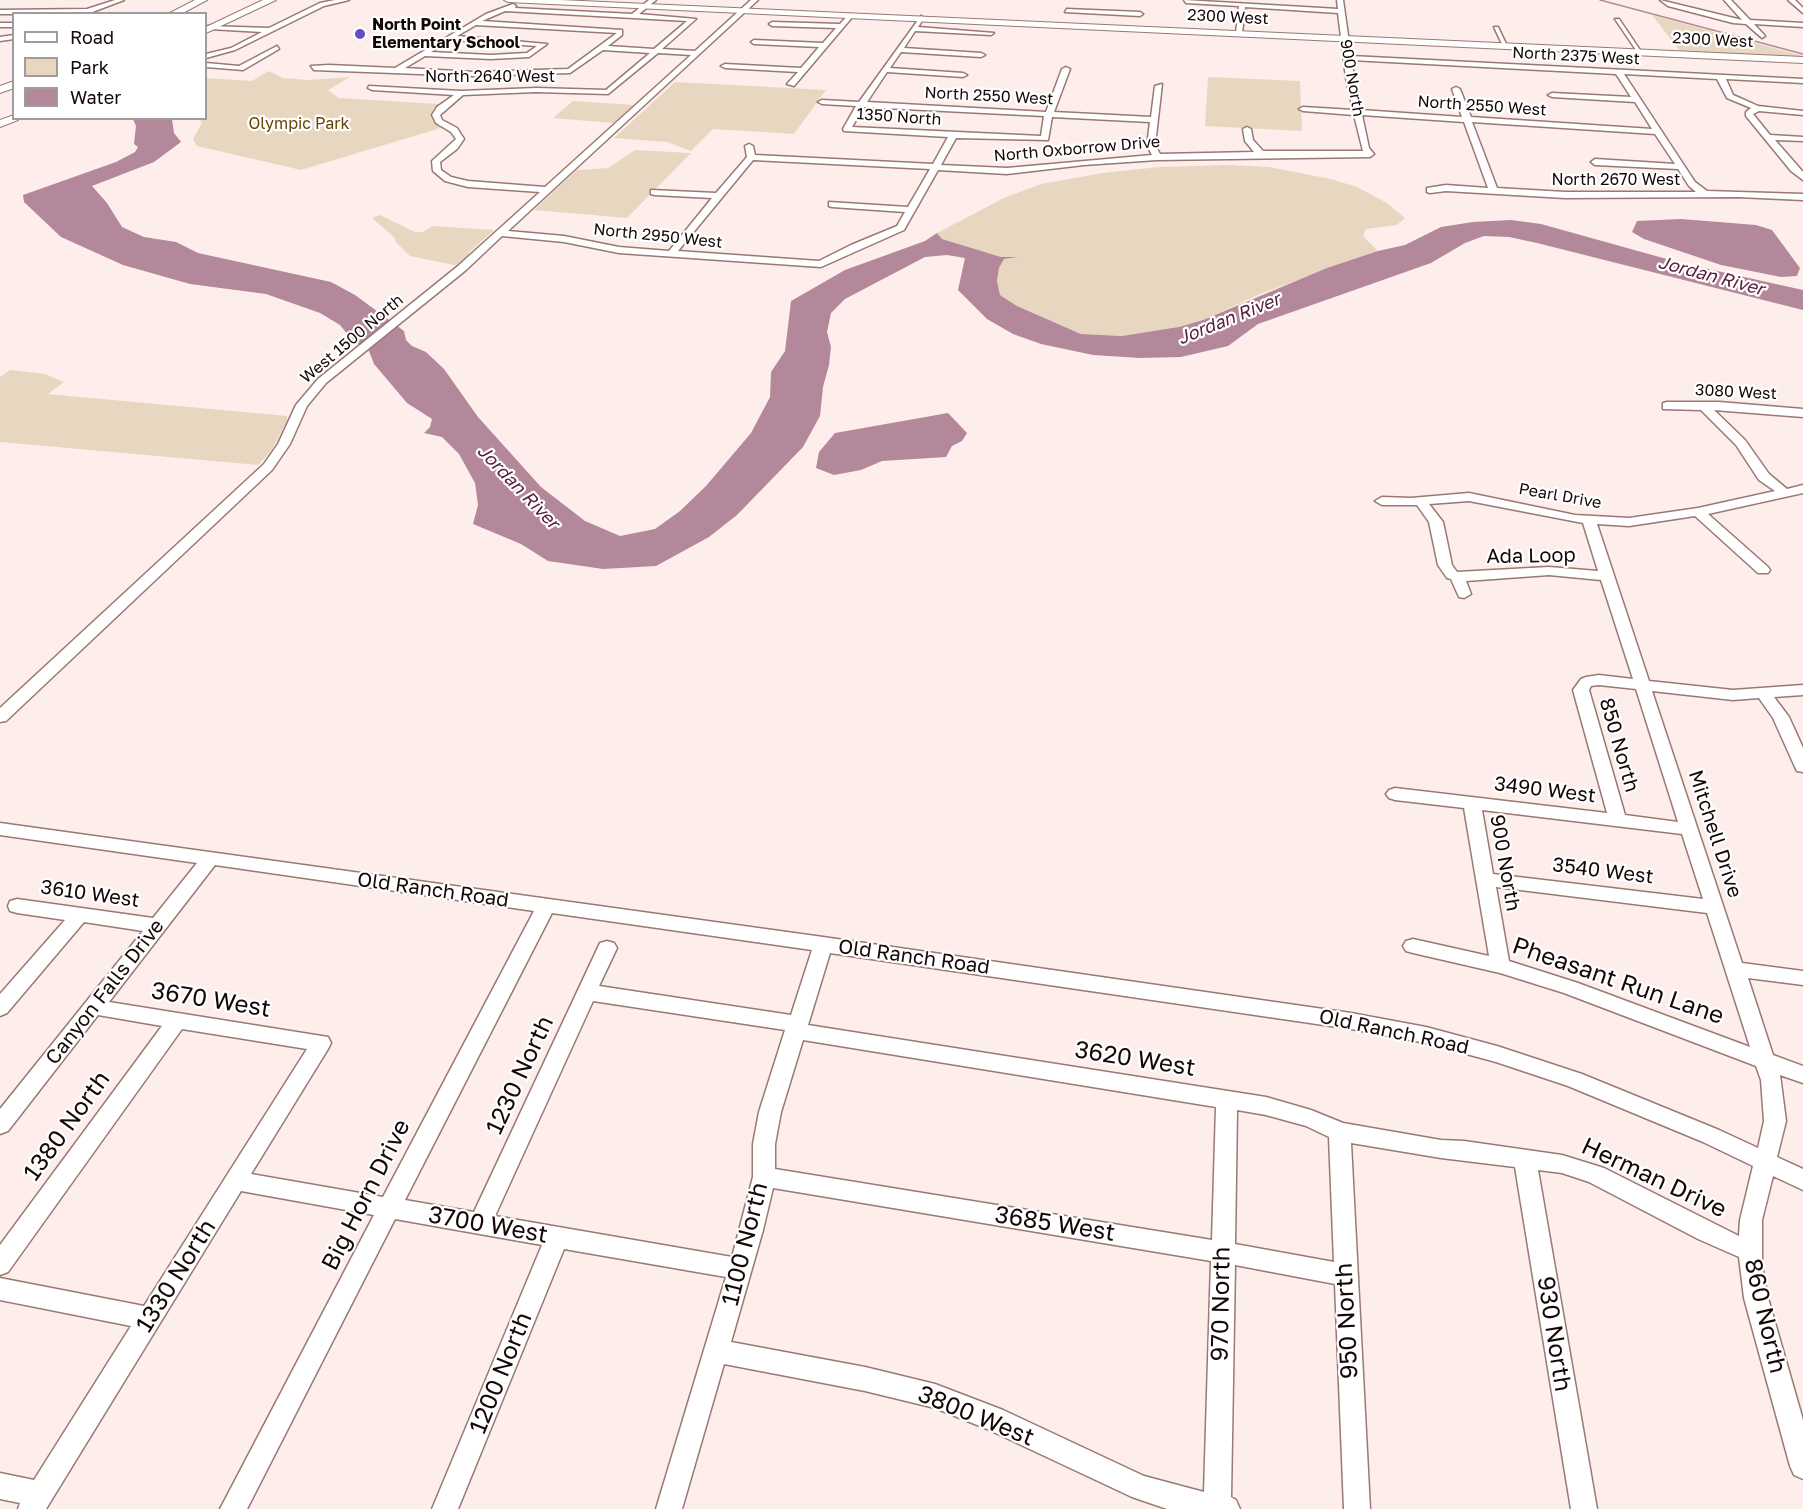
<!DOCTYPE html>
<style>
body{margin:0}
#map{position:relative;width:1803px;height:1509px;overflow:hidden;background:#fdeeeb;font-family:"Golos Text",sans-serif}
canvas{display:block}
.legend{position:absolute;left:12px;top:12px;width:195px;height:108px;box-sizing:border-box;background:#fff;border:2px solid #a19c9b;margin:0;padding:8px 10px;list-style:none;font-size:18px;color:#130806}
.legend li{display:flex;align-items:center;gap:12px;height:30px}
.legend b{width:30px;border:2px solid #a19c9b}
</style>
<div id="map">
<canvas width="1803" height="1509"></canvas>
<ul class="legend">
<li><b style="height:8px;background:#fff"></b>Road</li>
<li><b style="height:16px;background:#e8d7c0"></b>Park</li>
<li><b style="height:16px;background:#b3889a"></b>Water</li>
</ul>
</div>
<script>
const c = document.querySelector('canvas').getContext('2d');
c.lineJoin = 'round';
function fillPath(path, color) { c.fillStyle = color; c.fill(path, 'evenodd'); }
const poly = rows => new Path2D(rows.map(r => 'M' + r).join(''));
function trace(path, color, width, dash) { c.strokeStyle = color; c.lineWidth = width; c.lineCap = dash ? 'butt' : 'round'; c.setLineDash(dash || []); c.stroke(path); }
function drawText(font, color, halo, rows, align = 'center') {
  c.font = font + ' "Golos Text",sans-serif'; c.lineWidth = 4.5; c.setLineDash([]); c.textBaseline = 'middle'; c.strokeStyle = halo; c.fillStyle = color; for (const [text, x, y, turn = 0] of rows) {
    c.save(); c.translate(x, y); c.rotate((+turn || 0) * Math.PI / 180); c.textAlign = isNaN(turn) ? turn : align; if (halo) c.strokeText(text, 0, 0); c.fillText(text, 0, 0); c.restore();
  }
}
fillPath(poly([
 [1652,15,1803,56,1803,57,1680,51],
 [269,71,283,78,308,80,350,77,328,90,339,98,439,104,433,109,430,116,434,123,441,128,301,170,197,146,193,139,202,123,199,119,206,118,206,78,252,81],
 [1208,77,1300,81,1302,131,1205,126],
 [675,82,826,90,794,134,713,129,691,151,667,142,614,138],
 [573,101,634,105,613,123,553,118],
 [635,150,691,153,627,218,534,210,577,170,608,168],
 [1228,165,1269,167,1331,179,1357,187,1387,203,1405,218,1397,225,1366,229,1363,236,1378,251,1260,294,1203,320,1161,332,1122,336,1081,334,1017,306,1000,295,997,281,999,268,1004,259,1016,258,1001,257,942,239,937,233,1004,198,1041,184,1103,173,1159,167],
 [380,215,415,232,423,232,432,226,494,230,468,253,471,254,461,264,454,265,410,256,395,241,395,238,372,218],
 [10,370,45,374,64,382,48,394,287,416,287,421,271,451,258,465,0,442,0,377]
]), '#e8d7c0');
fillPath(poly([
 [133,119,172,119,174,133,181,142,154,162,92,186,107,203,122,227,144,237,176,242,198,253,331,282,355,295,404,331,406,340,412,346,426,352,444,369,478,417,541,487,585,521,620,536,655,529,680,511,706,486,751,433,770,397,771,372,785,351,791,301,845,270,925,241,937,233,942,239,1001,257,1018,257,1004,259,999,268,997,281,1000,295,1017,306,1081,334,1122,336,1179,327,1203,320,1327,268,1378,251,1405,245,1441,227,1473,222,1511,220,1541,224,1681,263,1803,290,1803,310,1537,243,1509,237,1484,236,1465,243,1431,263,1258,324,1228,346,1181,357,1140,358,1093,355,1041,344,1013,334,987,319,958,290,965,258,947,255,925,257,845,299,831,313,827,332,831,347,829,365,823,387,820,416,803,447,737,515,709,537,656,566,603,569,548,561,521,544,473,524,478,505,475,483,459,454,442,437,424,433,430,427,432,419,407,403,374,364,369,351,354,342,340,325,320,313,266,294,190,284,123,265,61,237,24,202,23,195,116,162,135,152,138,147,134,144,136,126],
 [1681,219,1756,225,1772,230,1800,268,1797,276,1781,277,1721,265,1644,239,1632,232,1637,221],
 [948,413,967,433,962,441,952,446,946,457,882,461,861,470,834,475,816,468,819,452,835,433]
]), '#b3889a');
trace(poly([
 [1600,0,1803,54]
]), '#b3889a', 1.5);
const minor = poly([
 [115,0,124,0,87,14,0,14,0,10,87,9,115,0],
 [335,0,349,0,324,6,235,50,206,58,206,54,231,48,262,32,210,29,208,26,269,28,320,3,335,0],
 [649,0,656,0,639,14,696,19,662,49,695,51,751,0,758,0,508,231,564,236,619,247,669,251,712,198,654,195,651,194,651,190,716,193,747,157,745,146,749,144,753,146,755,155,933,164,948,137,844,131,843,129,856,106,822,104,818,102,822,100,859,102,921,16,924,18,918,27,994,33,991,35,915,31,904,48,981,53,985,55,981,57,901,52,890,68,963,73,967,75,963,77,887,72,867,102,1046,112,1062,69,1066,67,1070,69,1054,112,1151,117,1155,86,1162,84,1155,145,1160,154,1254,152,1245,141,1243,129,1247,127,1251,129,1253,140,1263,151,1363,151,1354,115,1303,111,1299,109,1303,107,1353,110,1346,78,1338,13,1245,7,1242,33,1239,35,1236,33,1239,6,1186,3,1184,0,1338,9,1337,0,1343,0,1351,56,1803,79,1803,83,1726,79,1733,95,1740,98,1758,106,1803,111,1803,115,1759,111,1753,114,1770,135,1803,137,1803,141,1775,140,1803,172,1803,180,1791,171,1746,116,1746,112,1751,108,1727,98,1717,79,1624,74,1695,182,1707,191,1803,194,1803,200,1738,197,1565,198,1446,191,1430,193,1427,192,1427,188,1446,185,1488,188,1464,122,1362,115,1369,148,1374,154,1370,157,1157,160,1084,165,1007,174,938,170,904,230,821,267,619,253,564,242,502,236,466,270,326,383,307,406,290,444,272,470,6,721,0,722,0,708,264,464,278,444,296,405,318,379,458,266,540,192,468,187,445,181,433,171,432,161,456,139,451,132,436,123,432,115,437,107,454,95,372,90,368,88,369,86,461,91,536,88,606,90,650,53,603,50,570,73,473,76,314,70,311,66,329,65,395,68,486,14,513,4,516,6,515,8,632,14,649,0],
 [505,11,633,18,687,21,654,49,608,46,622,35,622,30,482,21,505,11],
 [476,25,617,33,568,69,473,72,405,68,425,56,491,59,529,57,547,44,457,36,476,25],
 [451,40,537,46,527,53,491,55,431,52,451,40],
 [658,53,691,55,545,187,468,181,451,177,441,170,440,162,457,149,464,139,457,128,442,120,440,115,463,95,536,92,608,94,658,53],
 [1351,60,1616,74,1631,97,1552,93,1548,95,1552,97,1635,102,1652,129,1471,117,1460,89,1456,87,1452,89,1462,117,1361,110,1351,60],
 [864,107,1044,116,1041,136,852,127,864,107],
 [1052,117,1150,122,1147,145,1152,155,1007,168,941,165,956,138,1048,140,1052,117],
 [1472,122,1655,134,1675,164,1595,159,1591,162,1595,165,1678,169,1689,186,1696,192,1565,192,1497,188,1472,122],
 [753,160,930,169,908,207,829,202,829,206,832,207,905,212,897,226,851,245,819,261,678,251,753,160],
 [1660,0,1742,20,1724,0,1731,0,1750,20,1803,23,1803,27,1754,24,1765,36,1762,38,1746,24,1733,23,1668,6,1660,0],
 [1788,0,1795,0,1803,8,1803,13,1788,0],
 [1067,9,1140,12,1143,14,1140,16,1065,12,1067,9],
 [849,14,854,15,794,86,787,84,798,72,725,68,721,66,725,64,801,68,819,47,754,44,751,42,754,40,823,43,836,28,772,26,769,24,772,22,840,24,849,14],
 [1615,19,1619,19,1642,53,1638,53,1615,19],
 [0,23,14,23,14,27,0,27,0,23],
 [1494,27,1498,27,1507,46,1503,46,1494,27],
 [14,35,14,39,0,41,0,37,14,35],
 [277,46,279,49,243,70,206,67,206,63,239,66,277,46],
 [1667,402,1719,402,1803,409,1803,417,1714,410,1745,440,1769,474,1787,489,1803,485,1803,493,1708,514,1768,567,1770,570,1768,573,1758,573,1695,516,1629,526,1597,524,1649,681,1733,690,1803,685,1803,695,1774,697,1789,717,1803,748,1803,772,1797,771,1795,767,1773,718,1759,698,1733,700,1652,691,1742,963,1803,971,1803,985,1748,978,1773,1055,1803,1066,1803,1083,1780,1075,1786,1121,1777,1157,1803,1169,1803,1190,1773,1176,1762,1220,1762,1265,1768,1298,1803,1420,1803,1479,1794,1475,1790,1466,1744,1298,1739,1257,1698,1239,1589,1182,1562,1173,1538,1170,1597,1509,1571,1509,1515,1167,1441,1158,1351,1143,1370,1509,1344,1509,1335,1284,1235,1265,1231,1497,1236,1500,1240,1509,1167,1509,1132,1497,987,1429,935,1408,865,1391,724,1364,682,1509,656,1509,726,1277,564,1249,458,1509,432,1509,542,1245,395,1219,247,1509,220,1509,374,1215,241,1191,46,1509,18,1509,20,1503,0,1499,0,1473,34,1480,131,1326,0,1300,0,1278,144,1306,307,1049,182,1029,8,1272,0,1275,0,1245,162,1026,98,1015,8,1131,0,1134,0,1109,143,931,84,922,7,1013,0,1016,0,994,65,920,17,913,10,911,8,906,10,901,17,899,153,918,197,863,0,835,0,823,823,937,1351,1013,1426,1027,1497,1046,1582,1074,1719,1130,1758,1148,1764,1121,1761,1080,1756,1066,1564,993,1500,973,1413,953,1406,951,1403,946,1406,941,1413,939,1489,956,1464,808,1395,800,1389,798,1386,794,1389,790,1395,788,1607,813,1573,690,1581,679,1586,677,1599,675,1633,679,1601,580,1549,575,1466,581,1471,594,1464,598,1459,597,1451,579,1447,578,1438,565,1429,522,1417,505,1382,505,1375,501,1382,497,1411,498,1469,493,1575,515,1629,518,1698,508,1775,491,1759,480,1736,445,1701,410,1663,409,1663,403,1667,402],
 [1469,501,1583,523,1598,571,1549,567,1457,572,1452,565,1443,522,1429,504,1469,501],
 [1599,685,1636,689,1678,822,1625,815,1589,690,1591,686,1599,685],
 [1482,810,1682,834,1703,899,1493,874,1482,810],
 [215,865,534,911,383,1197,251,1174,328,1049,331,1043,328,1037,109,1002,215,865],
 [1496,887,1707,913,1750,1047,1578,983,1509,961,1496,887],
 [552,913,812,950,791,1015,599,986,617,948,614,943,607,941,600,943,474,1212,405,1200,552,913],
 [830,953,1351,1029,1426,1043,1496,1062,1568,1086,1703,1142,1753,1166,1740,1220,1739,1236,1604,1168,1562,1155,1464,1141,1441,1140,1343,1123,1311,1110,1266,1097,808,1025,830,953],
 [593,1001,785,1030,759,1112,753,1144,753,1177,732,1257,495,1216,593,1001],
 [803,1040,1216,1107,1212,1240,775,1169,775,1144,781,1112,803,1040],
 [1237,1110,1266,1115,1306,1126,1329,1137,1334,1262,1235,1244,1237,1110],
 [773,1188,1211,1261,1204,1492,1144,1476,1003,1410,935,1384,865,1367,731,1342,763,1230,773,1188]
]);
const major = poly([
 [504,0,560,0,1803,57,1803,63,508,2,504,0]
]);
const highway = poly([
 [195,0,207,0,181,14,168,14,195,0],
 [263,0,276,0,206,33,206,27,263,0],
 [14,81,14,88,0,93,0,86,14,81],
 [14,115,14,118,19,118,18,120,0,127,0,120,14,115]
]);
trace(minor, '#997971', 3);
trace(major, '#997971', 2);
trace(highway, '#997971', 2);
fillPath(minor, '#fff');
fillPath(major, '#fff');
fillPath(highway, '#fff');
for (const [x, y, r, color] of [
 [360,34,6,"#664cc5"]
]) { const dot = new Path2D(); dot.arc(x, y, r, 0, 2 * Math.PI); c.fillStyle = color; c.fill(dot); trace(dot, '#fff', 2); }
drawText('16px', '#130806', '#fff', [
 ["2300 West",1228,17,3],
 ["2300 West",1713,40,3],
 ["North 2375 West",1576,56,3],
 ["North 2640 West",490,77],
 ["900 North",1352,78,80],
 ["North 2550 West",989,96,3],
 ["North 2550 West",1482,106,4],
 ["1350 North",899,117,4],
 ["North Oxborrow Drive",1077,149,-5],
 ["North 2670 West",1616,180],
 ["North 2950 West",658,236,6],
 ["West 1500 North",352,339,-40],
 ["3080 West",1736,392,3],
 ["Pearl Drive",1560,496,10]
]);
drawText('bold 16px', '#130806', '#fff', [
 ["North Point",372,25],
 ["Elementary School",372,43]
], 'left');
drawText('16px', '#674400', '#fff', [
 ["Olympic Park",299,124]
]);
drawText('italic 18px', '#57203b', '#fff', [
 ["Jordan River",1711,276,15],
 ["Jordan River",1229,319,-22],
 ["Jordan River",518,487,46]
]);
drawText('20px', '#130806', '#fff', [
 ["Ada Loop",1531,556,-1],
 ["850 North",1619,745,74],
 ["3490 West",1545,790,7],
 ["Mitchell Drive",1715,834,72],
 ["900 North",1505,863,80],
 ["3540 West",1603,871,7],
 ["Old Ranch Road",433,890,8],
 ["3610 West",90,894,8],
 ["Old Ranch Road",914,957,8],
 ["Canyon Falls Drive",105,992,-52],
 ["Old Ranch Road",1394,1032,12]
]);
drawText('24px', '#130806', '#fff', [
 ["Pheasant Run Lane",1618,981,19],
 ["3670 West",211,1000,9],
 ["3620 West",1135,1059,9],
 ["1230 North",520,1075,-65],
 ["1380 North",67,1126,-54],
 ["Herman Drive",1654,1178,25],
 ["Big Horn Drive",366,1195,-63],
 ["3685 West",1055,1224,9],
 ["3700 West",488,1225,10],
 ["1100 North",745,1244,-76],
 ["1330 North",176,1276,-58],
 ["970 North",1221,1304,-89],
 ["860 North",1765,1316,77],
 ["950 North",1347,1321,-93],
 ["930 North",1554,1334,81],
 ["1200 North",501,1373,-68],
 ["3800 West",976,1416,22]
]);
</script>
